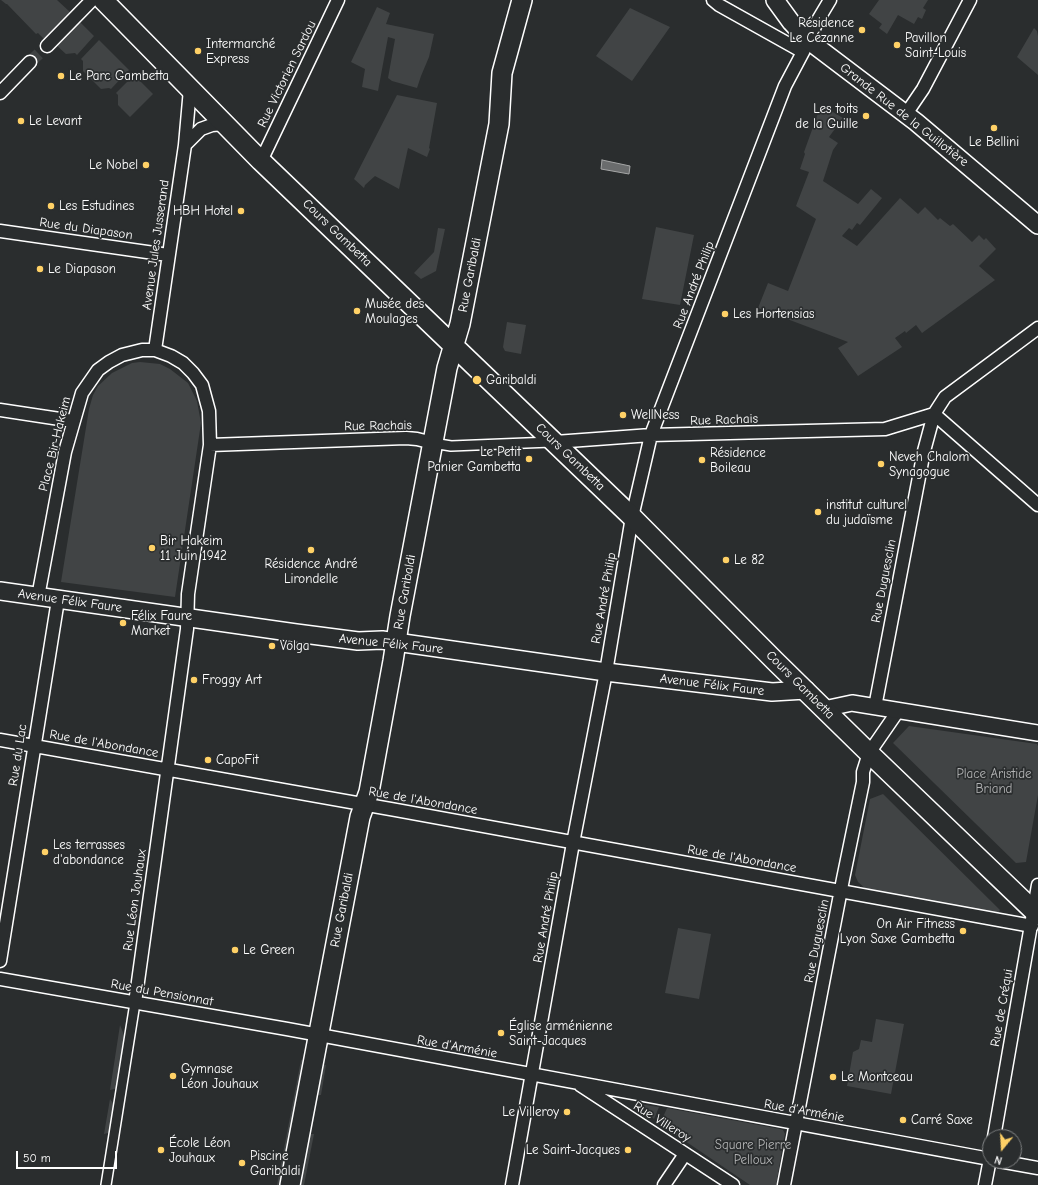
<!DOCTYPE html>
<meta charset="utf-8">
<style>
body{margin:0}
#map{position:relative;width:1038px;height:1185px;overflow:hidden;background:#2a2d2e;font-family:"Comic Neue",sans-serif}
canvas{display:block}
.north{position:absolute;left:982px;top:1129px;width:40px;height:40px;box-sizing:border-box;background:#2a2d2e;border:1px solid #7f8182;border-radius:50%;rotate:198deg;font-size:11px;font-weight:700;line-height:16px;text-align:center;color:#fff}
.north::after{content:'';display:block;margin:auto;width:14px;height:18px;background:#ffd166;clip-path:polygon(50% 0,100% 100%,50% 72%,0 100%)}
.scale{position:absolute;left:16px;top:1151px;width:101px;height:18px;box-sizing:border-box;border:2px solid #fff;border-top:0;padding-left:5px;font-size:12px;line-height:14px;white-space:nowrap;color:#fff;-webkit-text-stroke:3px #2a2d2e;paint-order:stroke}
</style>
<div id="map">
<canvas width="1038" height="1185"></canvas>
<div class="north">N</div>
<div class="scale">50 m</div>
</div>
<script>
const c = document.querySelector('canvas').getContext('2d');
c.lineJoin = 'round';
function fillPath(path, color) { c.fillStyle = color; c.fill(path, 'evenodd'); }
const poly = rows => new Path2D(rows.map(r => 'M' + r).join(''));
function trace(path, color, width, dash) { c.strokeStyle = color; c.lineWidth = width; c.lineCap = dash ? 'butt' : 'round'; c.setLineDash(dash || []); c.stroke(path); }
function drawText(font, color, halo, rows, align = 'center') {
  c.font = font + ' "Comic Neue",sans-serif'; c.lineWidth = 3.5; c.setLineDash([]); c.textBaseline = 'middle'; c.strokeStyle = halo; c.fillStyle = color; for (const [text, x, y, turn = 0] of rows) {
    c.save(); c.translate(x, y); c.rotate((+turn || 0) * Math.PI / 180); c.textAlign = isNaN(turn) ? turn : align; if (halo) c.strokeText(text, 0, 0); c.fillText(text, 0, 0); c.restore();
  }
}
fillPath(poly([
 [1,0,57,0,70,12,44,39,38,33,36,34,7,4,6,4],
 [879,0,928,0,923,8,926,10,922,19,918,17,914,24,898,15,887,34,879,28,882,24,869,14],
 [377,7,390,13,386,24,434,34,429,57,421,76,417,88,392,81,388,78,395,39,388,37,378,91,362,87,365,69,351,62],
 [630,8,670,27,632,81,596,56],
 [79,21,94,36,77,55,75,53,66,54,56,45],
 [1034,28,1037,31,1038,36,1038,75,1017,57],
 [99,40,129,70,111,89,109,88,101,89,83,71,83,61,81,59],
 [134,75,153,94,130,117,118,105,118,95,116,93],
 [397,95,437,103,429,148,430,149,427,157,408,148,399,189,375,176,365,185,364,188,354,179],
 [821,105,843,118,829,137,838,143,833,150,823,181,858,204,871,189,882,198,860,225,857,223,852,230,849,228,842,236,857,246,900,198,918,214,925,207,938,220,940,218,950,226,953,224,972,242,979,235,984,240,986,238,996,249,979,266,995,280,922,333,916,325,906,333,905,331,895,338,902,347,858,376,838,348,848,342,758,308,768,283,788,291,816,219,796,206,809,172,800,169,805,154,804,152],
 [656,227,694,235,680,305,642,299],
 [438,228,445,229,436,271,421,279,414,273,434,252],
 [507,322,526,325,521,354,505,351,503,347],
 [140,362,160,364,170,369,188,383,197,401,201,423,175,597,61,582,89,409,93,395,98,386,112,373,132,363],
 [909,726,1037,744,1038,746,1038,795,1026,862,1016,863,893,743],
 [883,794,1000,910,998,913,867,890,858,882,855,875,870,799],
 [678,928,711,934,699,999,665,993],
 [876,1019,904,1024,891,1094,847,1086,853,1052,859,1049,861,1040,872,1042],
 [120,1025,126,1040,119,1088,110,1090],
 [301,1060,306,1061,282,1185,277,1185],
 [322,1064,326,1065,321,1095,316,1095],
 [110,1099,115,1106,112,1132,104,1134],
 [639,1104,659,1107,654,1119,639,1105],
 [667,1108,780,1129,783,1130,785,1134,784,1138,776,1185,750,1185,660,1124],
 [309,1134,314,1134,304,1185,299,1185]
]), '#414445');
const water = poly([
 [602,160,630,166,629,174,601,169,602,160]
]);
fillPath(water, '#6a6c6d');
trace(water, '#a6a7a7', 1);
trace(poly([
 [30,62,47,46]
]), '#3f4243', 12, [12, 6]);
const pedestrian = poly([
 [433,443,451,446,551,442],
 [106,1185,135,1003]
]);
const minor = poly([
 [713,0,719,5,803,52],
 [47,46,92,0],
 [190,89,185,145,201,129,212,125,224,124],
 [0,93,30,62],
 [906,114,923,89,970,0],
 [261,161,338,0],
 [0,231,168,255],
 [155,350,185,145],
 [0,410,73,421],
 [934,414,1038,505],
 [555,442,651,435,885,429,934,414],
 [210,445,406,438,417,439,433,443],
 [38,597,65,452,82,393,98,370,109,362,122,355,142,350,155,350,171,356,183,363,193,373,202,385,209,411,210,445,188,594,187,629,135,1003],
 [875,707,924,451,934,414,945,397,1038,328],
 [0,740,396,810,1032,926],
 [0,961,58,600],
 [0,979,287,1029,990,1159],
 [580,1085,733,1185],
 [994,1137,1038,885],
 [999,1161,1038,1168],
 [512,1185,573,843,606,672,632,517,651,435,785,86,803,52,818,20,830,0],
 [664,1185,685,1154],
 [784,1185,843,879,863,782,863,772,869,753,898,711],
 [985,1185,990,1159]
]);
const tertiary = poly([
 [824,709,852,703,1038,733]
]);
const secondary = poly([
 [775,0,791,22,809,41,916,122,1038,225],
 [0,591,296,633,358,641,382,640,606,672,772,692,806,690]
]);
const primary = poly([
 [103,0,261,161,632,517,775,661,869,753,1038,915],
 [290,1185,360,817,369,792,393,661,400,616,447,368,460,324,499,124,502,73,522,0]
]);
trace(pedestrian, '#fff', 12);
trace(minor, '#fff', 15);
trace(tertiary, '#fff', 18);
trace(secondary, '#fff', 20);
trace(primary, '#fff', 22);
trace(pedestrian, '#2a2d2e', 9);
trace(minor, '#2a2d2e', 12);
trace(tertiary, '#2a2d2e', 15);
trace(secondary, '#2a2d2e', 17);
trace(primary, '#2a2d2e', 19);
for (const [x, y, r, color] of [
 [862,30,4,"#ffd166"],
 [897,45,4,"#ffd166"],
 [198,51,4,"#ffd166"],
 [61,76,4,"#ffd166"],
 [866,116,4,"#ffd166"],
 [21,121,4,"#ffd166"],
 [994,128,4,"#ffd166"],
 [146,165,4,"#ffd166"],
 [51,206,4,"#ffd166"],
 [241,211,4,"#ffd166"],
 [40,269,4,"#ffd166"],
 [357,311,4,"#ffd166"],
 [725,314,4,"#ffd166"],
 [477,380,5,"#ffd166"],
 [623,415,4,"#ffd166"],
 [529,459,4,"#ffd166"],
 [702,460,4,"#ffd166"],
 [881,464,4,"#ffd166"],
 [818,512,4,"#ffd166"],
 [152,548,4,"#ffd166"],
 [311,550,4,"#ffd166"],
 [726,560,4,"#ffd166"],
 [123,623,4,"#ffd166"],
 [272,646,4,"#ffd166"],
 [194,680,4,"#ffd166"],
 [208,760,4,"#ffd166"],
 [45,852,4,"#ffd166"],
 [963,931,4,"#ffd166"],
 [235,950,4,"#ffd166"],
 [501,1033,4,"#ffd166"],
 [173,1076,4,"#ffd166"],
 [833,1077,4,"#ffd166"],
 [567,1112,4,"#ffd166"],
 [903,1120,4,"#ffd166"],
 [161,1150,4,"#ffd166"],
 [628,1150,4,"#ffd166"],
 [242,1163,4,"#ffd166"]
]) { const dot = new Path2D(); dot.arc(x, y, r, 0, 2 * Math.PI); c.fillStyle = color; c.fill(dot); trace(dot, '#2a2d2e', 1.5); }
drawText('13px', '#fff', '#2a2d2e', [
 ["Résidence",854,23,"right"],
 ["Le Cézanne",854,38,"right"],
 ["Pavillon",905,38],
 ["Saint-Louis",905,53],
 ["Intermarché",206,44],
 ["Express",206,59],
 ["Le Parc Gambetta",69,76],
 ["Les toits",858,109,"right"],
 ["de la Guille",858,124,"right"],
 ["Le Levant",29,121],
 ["Le Bellini",994,142,"center"],
 ["Le Nobel",138,165,"right"],
 ["Les Estudines",59,206],
 ["HBH Hotel",233,211,"right"],
 ["Le Diapason",48,269],
 ["Musée des",365,304],
 ["Moulages",365,319],
 ["Les Hortensias",733,314],
 ["Garibaldi",486,380],
 ["WellNess",631,415],
 ["Le Petit",521,452,"right"],
 ["Panier Gambetta",521,467,"right"],
 ["Résidence",710,453],
 ["Boileau",710,468],
 ["Neveh Chalom",889,457],
 ["Synagogue",889,472],
 ["institut culturel",826,505],
 ["du judaïsme",826,520],
 ["Bir Hakeim",160,541],
 ["11 Juin 1942",160,556],
 ["Le 82",734,560],
 ["Résidence André",311,564,"center"],
 ["Lirondelle",311,579,"center"],
 ["Félix Faure",131,616],
 ["Market",131,631],
 ["Volga",280,646],
 ["Froggy Art",202,680],
 ["CapoFit",216,760],
 ["Les terrasses",53,845],
 ["d'abondance",53,860],
 ["On Air Fitness",955,924,"right"],
 ["Lyon Saxe Gambetta",955,939,"right"],
 ["Le Green",243,950],
 ["Église arménienne",509,1026],
 ["Saint-Jacques",509,1041],
 ["Gymnase",181,1069],
 ["Léon Jouhaux",181,1084],
 ["Le Montceau",841,1077],
 ["Le Villeroy",559,1112,"right"],
 ["Carré Saxe",911,1120],
 ["École Léon",169,1143],
 ["Jouhaux",169,1158],
 ["Le Saint-Jacques",620,1150,"right"],
 ["Piscine",250,1156],
 ["Garibaldi",250,1171]
], 'left');
drawText('13px', '#fff', '#2a2d2e', [
 ["Rue Victorien Sardou",287,74,-64],
 ["Grande Rue de la Guillotière",904,115,38],
 ["Rue du Diapason",86,229,8],
 ["Cours Gambetta",337,233,44],
 ["Avenue Jules Jusserand",156,245,-82],
 ["Rue Garibaldi",470,275,-79],
 ["Rue André Philip",694,285,-69],
 ["Rue Rachais",724,420,-2],
 ["Rue Rachais",378,426,-1],
 ["Place Bir-Hakeim",55,444,-76],
 ["Cours Gambetta",570,457,44],
 ["Rue Duguesclin",884,581,-79],
 ["Rue Garibaldi",405,592,-80],
 ["Rue André Philip",604,598,-80],
 ["Avenue Félix Faure",70,601,8],
 ["Avenue Félix Faure",391,644,6],
 ["Avenue Félix Faure",712,685,7],
 ["Cours Gambetta",800,685,45],
 ["Rue de l'Abondance",104,744,10],
 ["Rue du Lac",18,755,-81],
 ["Rue de l'Abondance",423,801,10],
 ["Rue de l'Abondance",742,859,10],
 ["Rue Léon Jouhaux",135,900,-82],
 ["Rue Garibaldi",342,910,-79],
 ["Rue André Philip",546,917,-80],
 ["Rue Duguesclin",817,941,-79],
 ["Rue du Pensionnat",162,993,10],
 ["Rue de Créqui",1002,1008,-80],
 ["Rue d’Arménie",457,1047,10],
 ["Rue d’Arménie",804,1111,10],
 ["Rue Villeroy",662,1122,32]
]);
drawText('13px', '#b3b4b5', '#2a2d2e', [
 ["Place Aristide",994,774],
 ["Briand",994,789],
 ["Square Pierre",753,1145],
 ["Pelloux",753,1160]
]);
</script>
